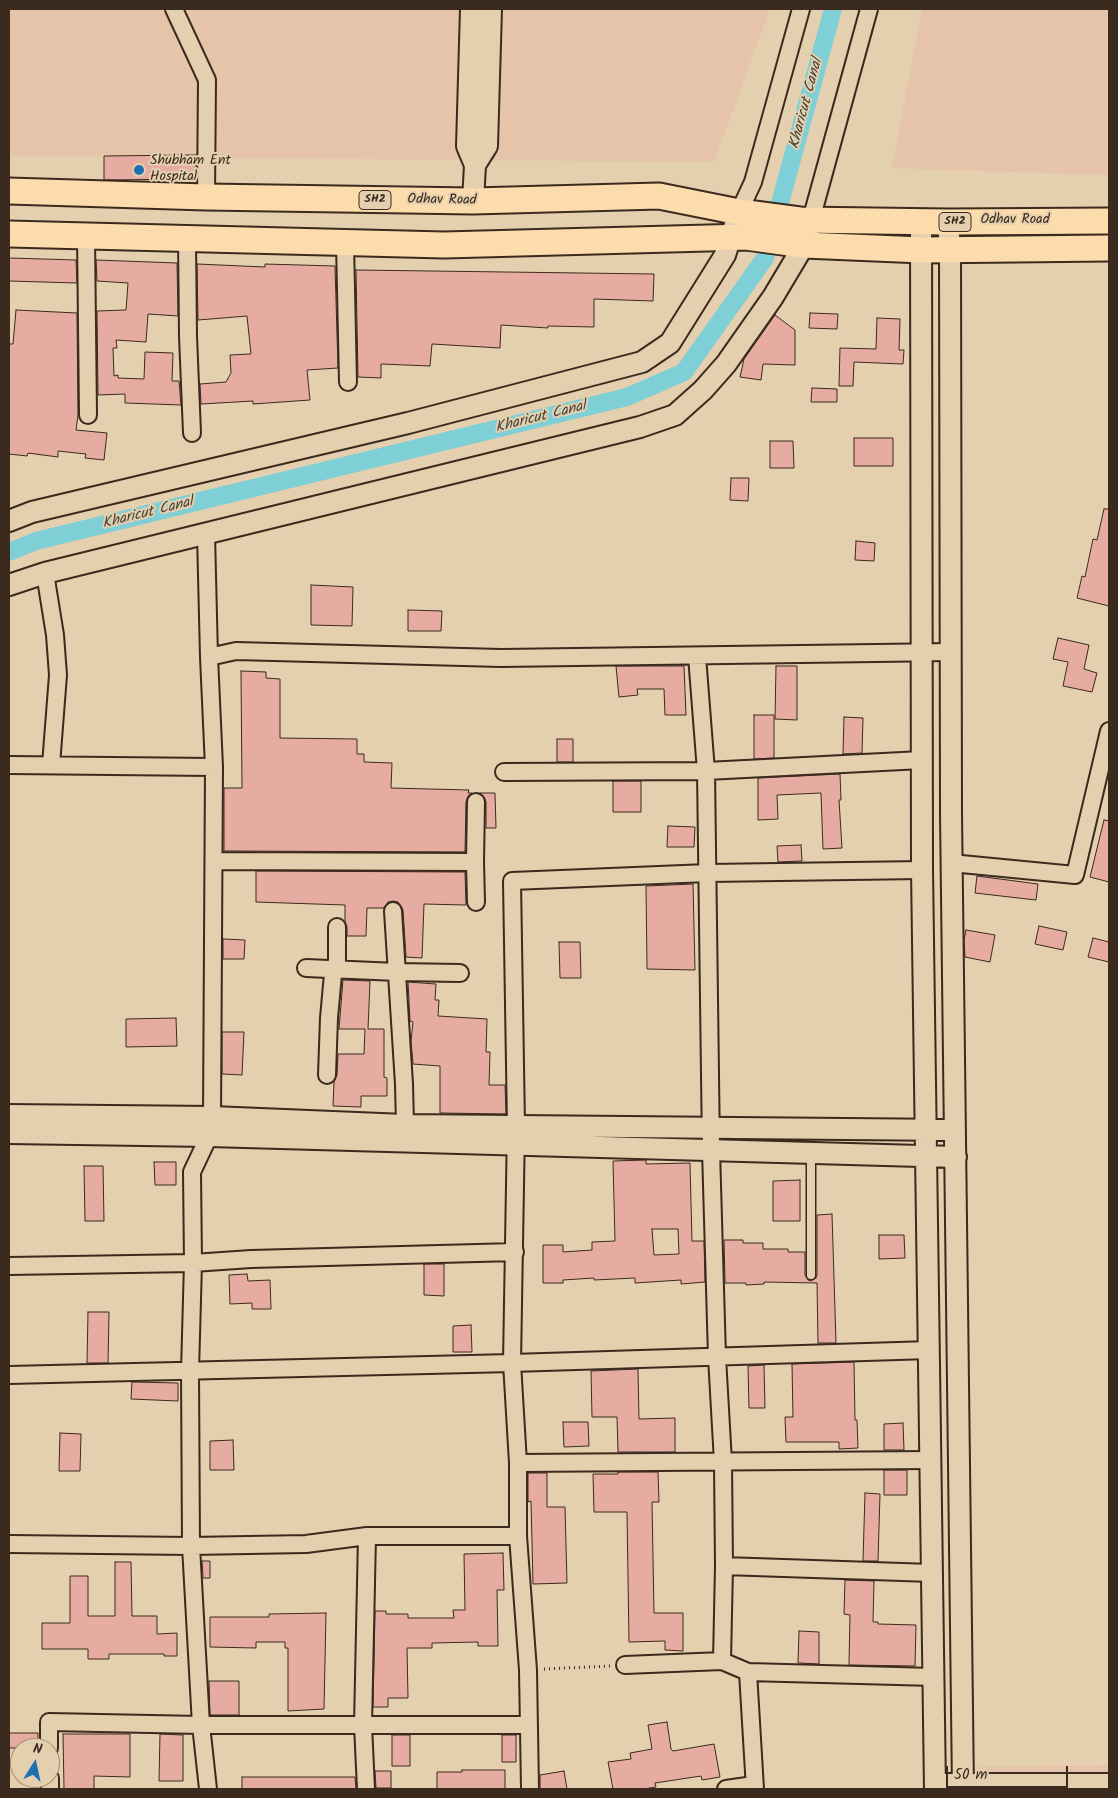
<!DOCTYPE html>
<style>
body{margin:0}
#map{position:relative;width:1118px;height:1798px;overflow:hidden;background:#e4cfae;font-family:Kalam,sans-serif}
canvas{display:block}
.frame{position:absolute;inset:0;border:10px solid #3b2a1e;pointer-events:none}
.north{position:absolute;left:10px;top:1738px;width:50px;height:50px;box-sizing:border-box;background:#e4cfae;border:1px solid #a08d74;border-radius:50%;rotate:10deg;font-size:14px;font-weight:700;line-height:20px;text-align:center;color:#3b2a1e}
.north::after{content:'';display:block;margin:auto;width:18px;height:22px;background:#1f6fb2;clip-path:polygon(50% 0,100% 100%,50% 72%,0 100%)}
.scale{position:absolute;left:946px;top:1766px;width:122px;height:22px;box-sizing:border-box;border:2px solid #3b2a1e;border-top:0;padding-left:6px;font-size:15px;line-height:18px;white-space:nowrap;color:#3b2a1e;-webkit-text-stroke:4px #e4cfae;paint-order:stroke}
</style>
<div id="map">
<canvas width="1118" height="1798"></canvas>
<div class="frame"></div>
<div class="north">N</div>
<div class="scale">50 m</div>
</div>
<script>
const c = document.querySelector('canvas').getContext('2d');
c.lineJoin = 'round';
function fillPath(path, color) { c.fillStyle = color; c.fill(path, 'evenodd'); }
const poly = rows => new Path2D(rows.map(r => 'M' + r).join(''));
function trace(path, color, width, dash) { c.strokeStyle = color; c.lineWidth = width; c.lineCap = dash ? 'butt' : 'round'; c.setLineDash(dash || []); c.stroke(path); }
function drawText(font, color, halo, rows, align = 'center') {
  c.font = font + ' Kalam,sans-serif'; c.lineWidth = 4; c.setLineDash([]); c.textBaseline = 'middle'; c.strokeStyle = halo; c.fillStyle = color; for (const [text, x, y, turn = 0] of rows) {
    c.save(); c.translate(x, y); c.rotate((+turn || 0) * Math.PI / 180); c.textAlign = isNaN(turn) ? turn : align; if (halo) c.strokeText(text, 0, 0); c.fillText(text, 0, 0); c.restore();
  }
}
fillPath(poly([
 [9,9,770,9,714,162,9,156],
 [922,9,1109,9,1109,175,892,168],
 [1109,1765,1109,1789,979,1789,978,1767]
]), '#e5c4aa');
trace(poly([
 [9,552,36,541,627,397,684,372,765,258,833,9]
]), '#7ecfd6', 18);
const building = poly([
 [196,155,196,179,104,180,104,156,196,155],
 [9,258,76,260,77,283,9,281,9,258],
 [96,260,177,263,178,316,148,314,146,342,116,340,117,348,113,348,114,376,118,375,118,378,144,379,145,352,173,353,172,381,179,381,181,405,125,403,125,394,98,395,97,311,126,310,128,283,97,281,96,260],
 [197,264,265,267,265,264,335,266,338,368,307,370,310,400,253,404,253,401,201,404,200,384,226,382,231,373,230,355,251,354,247,316,198,320,197,264],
 [356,270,654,274,653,301,594,299,594,327,548,326,548,328,501,325,500,348,432,344,430,366,381,364,381,378,358,377,356,270],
 [16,310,77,313,78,415,76,430,107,433,104,460,85,458,86,454,58,451,58,457,28,453,27,456,9,454,9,344,13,344,16,310],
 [810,313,838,314,837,329,809,328,810,313],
 [775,315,795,330,795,365,763,364,761,380,740,377,744,359,775,315],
 [877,318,900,319,899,350,904,350,903,364,854,362,853,386,839,386,840,348,876,349,877,318],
 [812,388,837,389,837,402,811,402,812,388],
 [854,438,893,438,893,466,854,466,854,438],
 [770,441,793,441,794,468,770,468,770,441],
 [731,478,749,478,748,501,730,500,731,478],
 [1104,509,1109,509,1109,606,1077,598,1082,576,1085,577,1093,539,1097,540,1104,509],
 [856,541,875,543,874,561,855,560,856,541],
 [311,585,353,587,352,626,311,625,311,585],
 [408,610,442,611,441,631,408,631,408,610],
 [1058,638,1089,645,1084,669,1097,673,1092,692,1063,686,1068,662,1053,659,1058,638],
 [616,666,684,666,686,715,665,715,664,689,637,689,638,695,619,697,616,666],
 [776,666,797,666,797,720,775,719,776,666],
 [241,671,266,672,266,678,280,679,280,738,357,739,357,754,364,754,364,762,392,763,391,788,469,790,468,793,472,793,468,796,466,802,465,852,224,851,224,788,242,788,241,671],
 [754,715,774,715,774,758,754,759,754,715],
 [844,717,863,718,862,753,843,754,844,717],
 [557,739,573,739,573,762,557,762,557,739],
 [840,774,841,800,839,800,842,848,823,849,821,793,777,795,778,819,758,820,758,778,840,774],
 [613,781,641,781,641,812,613,812,613,781],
 [480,793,495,793,496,828,486,828,486,802,484,797,480,793],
 [1104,820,1109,821,1109,882,1090,877,1104,820],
 [668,826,695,827,694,847,667,847,668,826],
 [801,845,802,861,778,862,777,846,801,845],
 [256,871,465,872,466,905,424,904,422,958,406,957,403,910,398,902,393,901,388,902,384,908,367,908,366,936,347,936,347,927,345,921,345,905,256,902,256,871],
 [977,876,1038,884,1036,900,975,893,977,876],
 [693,884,695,970,647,969,646,886,693,884],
 [1039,926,1067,932,1063,950,1035,944,1039,926],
 [966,930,995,935,990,962,965,957,964,940,966,930],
 [1093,938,1109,942,1109,962,1088,957,1093,938],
 [223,939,245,940,244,959,223,959,223,939],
 [559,942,580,942,581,978,560,978,559,942],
 [343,980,370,981,368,1029,384,1029,384,1077,387,1078,387,1096,361,1096,361,1107,333,1106,334,1082,337,1075,338,1054,364,1054,365,1029,339,1029,343,980],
 [408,982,436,984,435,1000,439,1000,438,1016,487,1019,486,1052,490,1052,489,1085,505,1085,506,1114,440,1113,440,1066,413,1064,411,1041,413,1022,410,1021,408,982],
 [176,1018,177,1046,126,1047,126,1019,176,1018],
 [222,1032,244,1032,242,1075,222,1074,222,1032],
 [646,1160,646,1164,690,1163,692,1241,704,1241,705,1282,681,1284,681,1280,635,1283,635,1278,594,1280,594,1278,563,1280,563,1283,543,1283,543,1245,563,1245,563,1252,592,1250,592,1242,615,1241,613,1161,646,1160],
 [652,1229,678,1229,679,1254,654,1255,652,1229],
 [154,1162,176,1162,176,1185,155,1185,154,1162],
 [84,1166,103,1166,104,1221,85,1221,84,1166],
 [800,1180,800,1221,773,1221,773,1181,800,1180],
 [832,1214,836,1343,818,1343,817,1283,764,1282,764,1284,746,1285,746,1283,725,1283,724,1240,743,1240,743,1243,763,1243,763,1249,788,1249,788,1252,805,1252,805,1275,808,1280,811,1281,816,1278,817,1275,817,1215,832,1214],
 [879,1235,904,1235,905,1258,879,1259,879,1235],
 [424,1264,444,1264,444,1296,424,1295,424,1264],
 [247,1274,248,1281,270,1280,271,1309,252,1309,252,1303,230,1304,229,1275,247,1274],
 [88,1312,109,1312,108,1363,87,1363,88,1312],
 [471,1325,472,1352,453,1352,453,1326,471,1325],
 [854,1362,855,1420,857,1420,858,1448,839,1449,839,1442,786,1442,785,1417,793,1417,792,1364,854,1362],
 [764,1365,765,1408,749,1408,748,1366,764,1365],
 [638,1369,639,1419,675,1418,675,1452,618,1452,617,1417,592,1417,591,1371,638,1369],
 [132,1382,178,1383,178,1401,131,1399,132,1382],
 [563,1422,588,1422,589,1446,564,1447,563,1422],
 [903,1423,904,1450,884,1450,884,1424,903,1423],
 [60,1433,81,1434,80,1471,59,1471,60,1433],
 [233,1440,234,1470,210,1470,210,1441,233,1440],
 [884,1470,907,1470,907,1495,884,1495,884,1470],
 [618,1472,658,1472,659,1502,652,1502,654,1613,683,1613,683,1651,665,1650,665,1641,629,1642,627,1512,594,1512,593,1474,618,1474,618,1472],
 [528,1473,547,1473,547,1507,565,1507,567,1583,533,1584,531,1501,528,1502,528,1473],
 [865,1493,880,1494,878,1561,863,1561,865,1493],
 [503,1553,504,1590,497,1590,498,1646,478,1646,478,1642,432,1643,432,1648,407,1648,408,1698,388,1698,388,1707,373,1707,375,1611,386,1611,386,1614,408,1614,408,1618,454,1618,453,1610,465,1610,464,1554,503,1553],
 [202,1561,210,1561,210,1578,203,1578,202,1561],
 [115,1562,131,1562,132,1616,157,1616,157,1634,177,1633,177,1656,164,1656,164,1654,109,1654,109,1659,88,1659,88,1649,42,1649,42,1623,70,1623,70,1576,88,1576,88,1616,115,1616,115,1562],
 [845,1580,874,1581,873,1622,878,1622,878,1624,916,1625,915,1666,849,1665,850,1615,844,1614,845,1580],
 [326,1613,324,1709,288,1711,288,1648,285,1648,285,1642,256,1642,256,1648,210,1647,210,1617,269,1617,269,1614,326,1613],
 [799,1631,819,1632,819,1664,798,1663,799,1631],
 [209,1681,239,1681,239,1715,210,1715,209,1681],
 [667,1722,671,1749,673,1751,714,1744,720,1777,702,1780,701,1776,655,1783,656,1787,643,1789,613,1789,608,1762,631,1759,630,1753,652,1749,648,1725,667,1722],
 [9,1733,38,1733,38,1748,9,1748,9,1733],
 [63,1734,130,1734,130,1777,94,1776,94,1789,64,1789,63,1734],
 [160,1734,183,1735,183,1781,159,1781,160,1734],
 [392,1735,410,1735,410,1766,392,1766,392,1735],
 [502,1735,516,1735,516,1762,502,1762,502,1735],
 [462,1770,505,1770,505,1789,437,1789,437,1772,462,1772,462,1770],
 [375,1771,391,1771,391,1788,376,1788,375,1771],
 [564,1771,567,1789,540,1789,540,1775,564,1771],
 [242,1777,355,1777,356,1789,242,1789,242,1777]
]);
fillPath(building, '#e6aca2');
trace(building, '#3b2a1e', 1);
const service = poly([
 [811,1154,811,1275]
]);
const minor = poly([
 [174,9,207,80,206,197],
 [739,212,753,182,801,9],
 [811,220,869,9],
 [86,236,88,415],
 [187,239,188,336,192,433],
 [345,243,348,382],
 [45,573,55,635,58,675,51,765],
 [697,656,706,771,922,760],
 [209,657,236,651,501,658,951,652],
 [9,765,214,767],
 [504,772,706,771,711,1150,717,1357,723,1462,724,1566,722,1661],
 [214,861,475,862,476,902],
 [475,862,476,802],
 [951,863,1075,875,1109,731],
 [393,911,404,1084,405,1125],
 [306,968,397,972,460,973],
 [327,1075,329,1018,333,974,337,961,337,927],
 [9,1266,193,1263,192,1172,209,1136,212,1117,214,767,209,657,206,534],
 [9,1375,512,1363,930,1350],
 [518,1463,931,1460],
 [9,1544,191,1546,306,1544,367,1536,518,1536],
 [724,1566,932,1573],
 [625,1665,722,1661,748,1672,755,1789],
 [748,1672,934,1677],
 [49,1748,49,1722,201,1725,528,1725],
 [50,1778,50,1789],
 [935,1782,1109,1782],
 [208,1789,201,1725,191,1546,190,1371,193,1263,251,1259,515,1252],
 [366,1789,363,1725,367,1536],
 [530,1789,528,1670,518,1536,518,1463,512,1363,516,1126,512,881,708,873,922,870],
 [726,1789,754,1785]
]);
const tertiary = poly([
 [471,9,467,146,475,165,473,201],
 [475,165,487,146,491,9],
 [921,221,922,870,935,1789],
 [948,222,950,250,951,814,963,1789],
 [9,521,32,512,408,423,642,362,670,343,725,255,739,212],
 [9,585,45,573,640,427,675,415,703,390,726,364,773,297,804,245,807,232],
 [9,1115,212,1117,405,1125,516,1126,955,1130],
 [9,1133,209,1136,956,1157]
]);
const primary = poly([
 [9,191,206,197,473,201,659,196,739,212,800,220,948,222,1109,221],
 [9,234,444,245,746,237,804,245,922,250,1109,248]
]);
trace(service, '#3b2a1e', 11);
trace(minor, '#3b2a1e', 20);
trace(tertiary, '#3b2a1e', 24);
trace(primary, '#3b2a1e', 29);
trace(poly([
 [544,1669,610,1666]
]), '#3b2a1e', 3, [1, 4]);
trace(service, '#e4cfae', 8);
trace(minor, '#e4cfae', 16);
trace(tertiary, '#e4cfae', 20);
trace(primary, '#fcdcac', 25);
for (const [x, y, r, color] of [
 [139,170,6,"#1f6fb2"]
]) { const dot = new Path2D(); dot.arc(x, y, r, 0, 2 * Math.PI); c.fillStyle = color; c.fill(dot); trace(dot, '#e4cfae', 2); }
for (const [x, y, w] of [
 [375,200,32],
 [955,222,32]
]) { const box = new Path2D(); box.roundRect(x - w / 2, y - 9.5, w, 19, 4); c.fillStyle = '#e4cfae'; c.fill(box); trace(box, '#3b2a1e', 1); }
drawText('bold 12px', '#3b2a1e', null, [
 ["SH2",375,200],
 ["SH2",955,222]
]);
drawText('14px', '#3b2a1e', '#e4cfae', [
 ["Shubham Ent",150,162],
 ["Hospital",150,178]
], 'left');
drawText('14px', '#3b2a1e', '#e4cfae', [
 ["Odhav Road",442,201,1],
 ["Odhav Road",1015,221]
]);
drawText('italic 15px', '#45433a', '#e4cfae', [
 ["Kharicut Canal",807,104,-75],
 ["Kharicut Canal",541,418,-14],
 ["Kharicut Canal",148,514,-14]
]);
</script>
